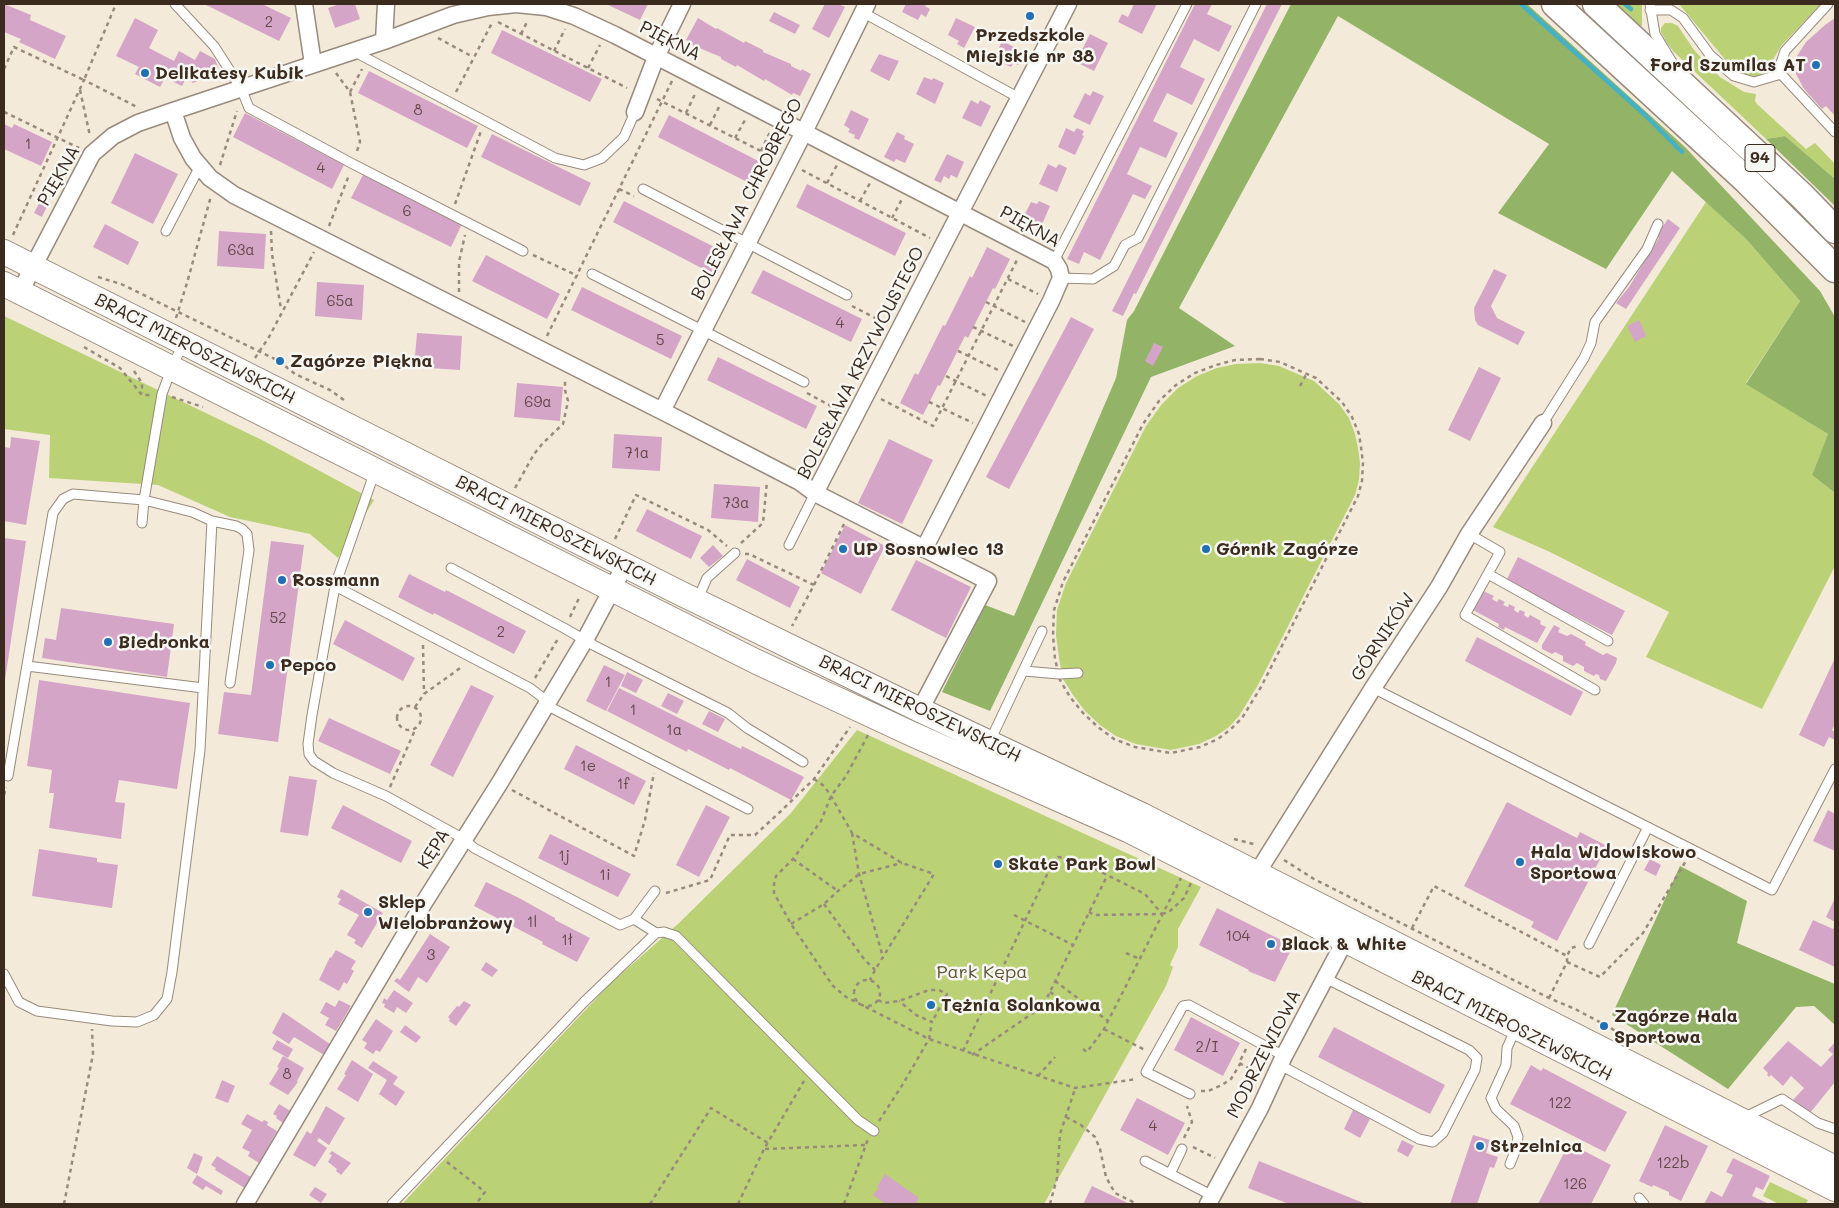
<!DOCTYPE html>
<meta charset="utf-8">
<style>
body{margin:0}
#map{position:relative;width:1839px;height:1208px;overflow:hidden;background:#f4eada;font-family:Mali,sans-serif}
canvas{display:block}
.frame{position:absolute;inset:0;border:5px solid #3b2a1e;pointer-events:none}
</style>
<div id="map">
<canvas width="1839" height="1208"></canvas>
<div class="frame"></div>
</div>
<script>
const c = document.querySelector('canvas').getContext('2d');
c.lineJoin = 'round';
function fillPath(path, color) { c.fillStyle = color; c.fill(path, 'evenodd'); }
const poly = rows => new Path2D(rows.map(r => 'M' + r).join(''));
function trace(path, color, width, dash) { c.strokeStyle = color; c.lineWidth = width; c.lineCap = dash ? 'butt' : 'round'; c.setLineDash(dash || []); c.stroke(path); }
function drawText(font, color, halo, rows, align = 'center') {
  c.font = font + ' Mali,sans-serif'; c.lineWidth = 5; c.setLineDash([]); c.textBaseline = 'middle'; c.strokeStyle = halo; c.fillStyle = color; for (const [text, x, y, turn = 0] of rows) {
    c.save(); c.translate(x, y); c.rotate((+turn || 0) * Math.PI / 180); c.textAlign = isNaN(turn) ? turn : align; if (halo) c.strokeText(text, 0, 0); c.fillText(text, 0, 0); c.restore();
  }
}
fillPath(poly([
 [1613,4,1642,4,1642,26,1639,26],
 [1679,4,1821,4,1781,46,1769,67,1758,77,1743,74,1728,63],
 [1665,23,1672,23,1678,26,1694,50,1720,77,1744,92,1756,94,1755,101,1757,104,1806,149,1815,143,1835,164,1835,179,1785,136,1766,139,1674,52,1667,43,1661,32,1661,28],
 [1706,202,1746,239,1800,301,1746,383,1828,434,1812,475,1835,493,1835,566,1762,709,1646,657,1669,612,1550,552,1493,527],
 [4,316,262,440,374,500,338,558,310,534,230,517,158,485,49,478,50,435,4,429],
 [1260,363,1279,366,1314,381,1339,404,1349,418,1355,434,1358,448,1360,463,1359,480,1355,495,1258,685,1239,716,1229,727,1216,736,1199,744,1171,750,1136,744,1116,736,1100,725,1085,711,1073,695,1063,679,1059,658,1056,635,1057,610,1066,583,1146,426,1162,404,1178,388,1197,376,1217,368,1236,364],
 [857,730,1201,887,1178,929,1178,947,1170,965,1173,967,1166,986,1044,1204,402,1204,610,984,679,923,791,813],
 [1770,1182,1808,1200,1806,1204,1779,1204,1763,1196]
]), '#bad175');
fillPath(poly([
 [1291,4,1527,4,1685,147,1820,291,1835,317,1835,493,1812,475,1828,434,1746,384,1800,301,1746,239,1672,171,1606,269,1498,213,1549,144,1338,16,1179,308,1235,346,1151,377,990,711,942,692,985,605,1014,616,1116,378,1127,320,1134,311],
 [1785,136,1835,179,1835,206,1766,139],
 [1680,866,1747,901,1737,943,1835,984,1835,1025,1814,1006,1796,1007,1728,1089,1612,1015]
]), '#93b366');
trace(poly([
 [1521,4,1644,114,1682,152],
 [1625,4,1631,9]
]), '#45b1c3', 4.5);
fillPath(poly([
 [4,4,31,15,30,20,66,36,55,59,19,42,21,39,4,32],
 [204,4,262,4,291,18,279,41],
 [340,4,355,4,360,19,335,28,328,8],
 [606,4,648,4,640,20],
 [825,4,838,4,845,7,829,38,812,29],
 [906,4,927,4,925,6,930,9,926,17,921,14,918,20,902,12],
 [1134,4,1157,4,1142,34,1118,22,1122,14,1128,17],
 [1195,4,1212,4,1207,14,1232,26,1219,52,1194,39,1180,67,1205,79,1192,105,1167,93,1153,121,1178,133,1166,158,1140,147,1127,174,1152,186,1145,199,1133,194,1100,260,1084,252,1079,264,1067,259],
 [1267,4,1282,4,1136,294,1134,293,1123,316,1112,311],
 [774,12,800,25,795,34,769,21],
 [135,18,158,30,149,48,174,61,179,51,195,60,200,51,215,59,220,73,193,83,186,78,182,86,165,78,160,87,135,74,139,67,116,56],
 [698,18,716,29,717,28,744,43,745,41,763,50,763,52,791,64,791,66,801,71,802,69,811,74,800,96,793,93,792,95,765,79,764,81,737,65,736,67,721,59,721,57,692,45,693,43,686,40],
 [956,18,975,27,964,48,957,44,959,41,948,35],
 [1835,18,1835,116,1826,106,1822,109,1804,89,1796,74,1797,56,1806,42,1825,25],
 [502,30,602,79,590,102,491,53],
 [1090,34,1108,43,1094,71,1076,62],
 [1002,41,1020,50,1018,54,1023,56,1018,65,1013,63,1011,67,994,59],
 [879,54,899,61,889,81,870,71],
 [369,71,478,126,467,148,358,93],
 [924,77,932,80,933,78,944,83,935,104,916,94],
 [1093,91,1104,96,1090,125,1073,117,1085,93,1090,96],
 [971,100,978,104,980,100,991,106,981,127,962,118],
 [851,110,869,119,859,140,854,138,855,135,848,132,850,129,844,125],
 [245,113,344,165,332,189,233,137],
 [669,115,768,166,757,187,658,137],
 [4,124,12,128,14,124,52,142,41,166,4,149],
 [1066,128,1074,132,1077,128,1084,131,1082,135,1084,136,1075,155,1058,147],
 [897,132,905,136,904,139,914,144,905,163,896,159,894,162,884,157],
 [492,134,591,183,580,206,481,157],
 [135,153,178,174,153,224,111,203],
 [947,154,964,162,957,178,951,175,949,179,944,176,941,183,934,180],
 [1048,164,1056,168,1059,164,1067,168,1057,192,1039,184],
 [363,175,462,224,451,247,351,198],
 [807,184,906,233,895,256,796,207],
 [42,198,49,202,42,217,34,213],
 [624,201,722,251,711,273,613,222],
 [1039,201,1050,206,1040,229,1022,220,1031,202,1037,204],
 [1668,219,1680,228,1626,309,1616,303,1629,287,1659,238,1656,236],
 [105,224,139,242,128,265,93,247],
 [219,231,266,234,264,269,217,266],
 [987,247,1010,259,995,289,993,288,968,338,965,336,940,386,938,385,923,415,900,403,915,373,918,375,943,325,945,326,970,276,972,278],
 [486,255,560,294,547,319,472,281],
 [1494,269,1507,275,1491,306,1497,318,1525,332,1518,345,1478,325,1475,320,1474,308],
 [763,270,862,319,851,342,751,293],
 [317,282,364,285,362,320,315,316],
 [582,287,682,336,671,359,571,310],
 [1071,317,1094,329,1009,489,986,477],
 [1639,320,1646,336,1635,342,1627,326],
 [417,333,462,336,460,370,414,367],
 [1154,343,1163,347,1153,366,1145,361],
 [718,357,817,406,806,429,707,380],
 [1479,367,1501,378,1470,441,1448,430],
 [517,383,563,387,560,421,514,417],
 [614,434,662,437,660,471,612,468],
 [11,437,40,441,26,525,4,521,4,447,10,448],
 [889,439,933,460,902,524,858,503],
 [714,484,760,487,758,522,711,518],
 [647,509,702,536,691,559,636,531],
 [845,525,885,546,861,594,821,573],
 [4,538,26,541,5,680,4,680],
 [271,541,304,545,278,742,218,734,224,692,251,695],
 [713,545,723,556,709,567,700,558],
 [1518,557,1625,611,1612,635,1506,581],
 [747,559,800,587,790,608,736,580],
 [916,560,971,587,946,638,891,610],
 [409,574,445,592,446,590,526,631,514,654,434,613,433,615,398,597],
 [1483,591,1494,596,1492,599,1497,602,1499,599,1505,602,1503,605,1508,607,1509,604,1515,607,1514,610,1518,613,1520,610,1525,612,1524,615,1528,618,1530,615,1541,621,1540,624,1546,627,1537,643,1505,627,1504,630,1498,627,1499,624,1473,610],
 [61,608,174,624,167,677,42,658,45,638,56,640],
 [345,620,415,658,403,681,333,644],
 [1554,625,1560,628,1558,632,1567,636,1571,634,1586,642,1585,645,1603,655,1607,653,1617,658,1616,663,1606,681,1600,679,1599,675,1596,674,1594,676,1584,671,1584,667,1577,663,1573,666,1563,661,1563,656,1555,652,1552,654,1542,649,1542,645],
 [1477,637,1583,692,1571,716,1465,661],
 [1835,658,1835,724,1832,730,1835,732,1835,740,1829,737,1824,747,1799,735],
 [604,665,625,675,606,711,586,701],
 [627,672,643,680,636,693,621,686],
 [39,680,190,703,177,789,119,780,115,802,125,803,121,839,49,828,54,793,49,793,52,770,27,766],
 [471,685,494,696,453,777,430,765],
 [619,688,741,749,742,746,804,777,791,800,730,768,729,770,688,749,687,752,607,711],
 [668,693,684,701,677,714,661,706],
 [709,711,725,719,718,732,702,724],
 [329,718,401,751,390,774,318,741],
 [576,745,646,781,634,805,564,769],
 [289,776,317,780,308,836,280,832],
 [1507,802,1577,838,1580,832,1607,846,1557,941,1531,927,1534,922,1464,886],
 [343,805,412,841,401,863,331,828],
 [706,805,730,817,699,877,676,865],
 [1828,810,1835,814,1835,851,1813,841],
 [550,834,631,874,618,897,538,858],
 [39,849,97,858,97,862,118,865,112,908,32,896],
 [1650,859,1661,865,1656,876,1644,870],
 [486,882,519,898,555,918,555,920,590,938,577,962,542,944,543,942,474,906],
 [341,889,383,913,362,948,354,943,356,940,347,935,359,915,338,904,341,899,337,897],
 [1835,898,1835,922,1826,917],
 [1217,908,1293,946,1275,982,1248,971,1249,970,1199,945],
 [1813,920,1833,929,1835,925,1835,967,1799,950],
 [430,934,450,947,427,983,418,977,409,992,394,981,397,978,400,980],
 [336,950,356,961,351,969,354,971,347,984,344,982,339,991,319,980,330,957,331,958],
 [486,962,498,970,492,977,481,970],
 [394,990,413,1003,406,1013,397,1007,394,1013,384,1007,385,1004,382,1003,384,998,387,1000],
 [339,1000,351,1006,336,1031,325,1025,329,1018,320,1013,326,1002,335,1007],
 [464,1001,471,1005,456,1026,449,1021,450,1019,448,1017,457,1006,459,1007],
 [283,1012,330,1044,324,1055,294,1037,289,1044,272,1033],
 [1191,1017,1240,1043,1223,1076,1174,1050],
 [376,1019,393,1031,380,1052,376,1050,373,1054,364,1048,367,1043,362,1040],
 [405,1025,421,1037,416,1043,400,1032],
 [1334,1027,1445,1085,1430,1114,1318,1057],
 [277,1040,293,1049,288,1058,272,1049],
 [1788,1041,1821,1067,1833,1054,1828,1050,1835,1042,1835,1082,1810,1113,1793,1100,1804,1088,1791,1076,1783,1086,1771,1075,1769,1077,1767,1075,1768,1073,1763,1068],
 [283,1056,304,1068,297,1081,298,1082,288,1095,269,1084,279,1068,277,1067],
 [352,1060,373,1074,358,1102,337,1089,346,1075,344,1074],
 [373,1061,398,1077,393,1084,405,1092,396,1106,379,1094,387,1080,368,1068],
 [1531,1065,1541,1071,1543,1068,1627,1112,1605,1152,1510,1104],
 [222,1080,235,1086,228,1103,215,1098],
 [1137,1098,1185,1123,1168,1155,1120,1130],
 [279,1104,292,1112,286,1122,285,1121,283,1123,276,1118,277,1116,273,1114],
 [326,1106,345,1118,329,1145,319,1138,317,1141,327,1148,315,1167,293,1155,307,1131,311,1134],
 [1353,1110,1370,1119,1360,1138,1344,1129],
 [247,1114,262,1122,264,1120,268,1122,267,1125,277,1131,259,1163,248,1156,250,1152,242,1148,252,1130,241,1124],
 [1665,1125,1708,1146,1681,1201,1669,1195,1669,1192,1653,1185,1652,1187,1639,1181],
 [1473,1135,1490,1140,1486,1153,1498,1157,1494,1168,1490,1167,1477,1204,1450,1204],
 [1402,1140,1414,1146,1408,1157,1397,1151],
 [1569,1143,1611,1165,1591,1204,1538,1204],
 [332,1151,351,1163,341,1175,336,1171,337,1169,328,1162,332,1155,329,1154],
 [194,1153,203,1157,197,1174,187,1168],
 [217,1156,254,1179,248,1190,215,1170,216,1168,211,1165],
 [1733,1158,1770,1176,1763,1190,1756,1187,1752,1196,1769,1204,1704,1204,1711,1191,1722,1197,1733,1175,1726,1172],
 [1259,1161,1366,1204,1289,1204,1248,1188],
 [885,1174,919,1198,915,1204,886,1204,873,1195,879,1188,877,1187],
 [197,1175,223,1191,221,1195,206,1186,203,1190,192,1183],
 [1092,1186,1130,1204,1083,1204],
 [315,1187,327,1194,321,1203,309,1195]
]), '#d5a5c8');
const lane = poly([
 [175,4,214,46,241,88,249,108,353,164,523,251],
 [1650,4,1655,34,1672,62],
 [1828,4,1785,51,1781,63,1781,74,1835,132],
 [1650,10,1671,10,1683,18,1710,55,1734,76,1754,82,1781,74],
 [862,12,1021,99],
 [353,51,555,158,584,165,602,158,624,137,635,112],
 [643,189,847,295],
 [166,231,200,166],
 [1054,261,1187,4],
 [592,274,804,382],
 [1061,278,1093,279,1114,266,1125,245,1138,238,1256,4],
 [1543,423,1584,358,1591,343,1595,322,1647,249,1658,224],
 [375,471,335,586,312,715,308,744,309,754,314,761,333,773,386,796,464,839,474,848,620,925,634,919,655,891],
 [212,521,236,526,242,529,247,534,249,550,230,683],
 [1469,534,1500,552,1465,615,1595,690],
 [789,545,815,493],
 [451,568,564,628,595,646,728,713,747,728,803,762],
 [1488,574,1608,641],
 [335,586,530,688,547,701,552,708,748,809],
 [697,601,707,578,735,553],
 [27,666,203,688],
 [1024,671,1059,674,1078,673],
 [1373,688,1772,890,1835,769],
 [990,741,1042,631],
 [4,775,8,776,53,513,63,499,73,494,144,500,142,523],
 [634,919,656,933],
 [1589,944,1648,827],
 [4,974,19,1002,37,1011,112,1021,137,1022,154,1015,167,999,172,972,200,750,212,521,192,512,144,500,162,394,172,367,183,344],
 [1280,1065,1419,1139,1433,1142,1443,1133,1475,1070,1477,1058,1469,1050,1325,978],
 [1190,1094,1146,1072,1183,1006,1189,1005,1284,1056],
 [1743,1118,1782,1099,1818,1123,1835,1129],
 [1145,1161,1213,1196],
 [1510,1164,1516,1149,1518,1137,1514,1126,1496,1109,1491,1098,1506,1065,1507,1048,1516,1028],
 [1170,1174,1182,1149],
 [1639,1198,1644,1204],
 [392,1204,584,1002,656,933,664,932,676,936,858,1120,874,1131]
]);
const street = poly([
 [304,4,313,64],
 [384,41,386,4],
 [173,111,182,138,193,158,210,178,234,195,668,414,800,482,815,493],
 [635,112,656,57,682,4],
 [20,292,92,154,113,136,138,123,173,111,384,41,453,15,488,7,516,4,546,7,574,16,615,35,1054,261,1059,269,1061,278,1051,301,924,549],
 [662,411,804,132,867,4],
 [920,710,988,581,815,493,1068,4],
 [1257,873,1373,688,1439,587,1469,534,1543,423],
 [245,1204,425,901,499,784,585,640,625,565],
 [1208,1204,1260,1108,1284,1056,1349,933]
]);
const secondary = poly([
 [4,252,676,591,920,710,1142,815,1835,1168],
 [4,284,757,662,912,734,1128,830,1835,1189]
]);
const primary = poly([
 [1555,4,1746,180,1835,269],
 [1596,4,1802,196,1835,230]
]);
trace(lane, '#988a7c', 11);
trace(street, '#988a7c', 19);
trace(secondary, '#988a7c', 26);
trace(primary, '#988a7c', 29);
trace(poly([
 [498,22,627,88],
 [521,34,528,20],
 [438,38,473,57],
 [554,51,565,29],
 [588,68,600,45],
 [4,69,14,47,84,80,116,4],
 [336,73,350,92,360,142,356,154],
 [80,90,90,136],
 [350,92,362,69],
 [456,92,493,21],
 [657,99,775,158],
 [4,112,79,148],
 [686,113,695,94],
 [710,125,719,107],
 [735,138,745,120],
 [761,151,770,132],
 [220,165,237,111],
 [802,170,930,238],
 [827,183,837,165],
 [619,189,634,196],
 [860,201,870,183],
 [455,204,481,131],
 [892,218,902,199],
 [329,226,349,175],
 [271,231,272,254,281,309],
 [13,235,84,80,137,107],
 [533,255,578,276],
 [98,277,121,284,279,361,295,374,330,390,344,400],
 [1008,279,1038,294],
 [459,292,459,262,465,235],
 [986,302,1025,322],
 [852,306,885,323],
 [176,318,187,283,211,196],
 [973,327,1013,346],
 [547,336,672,81],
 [84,347,120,368,142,395,150,395],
 [958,351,998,370],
 [255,358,269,337,314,252],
 [1260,359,1280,362,1316,378,1342,402,1352,417,1359,434,1361,447,1363,463,1362,481,1358,496,1261,687,1242,718,1231,729,1218,739,1200,747,1171,753,1135,747,1114,739,1098,727,1083,713,1070,697,1060,680,1055,659,1053,635,1054,610,1063,582,1143,424,1159,401,1176,385,1195,373,1216,365,1235,360,1260,359],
 [134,371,142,383,142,393],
 [946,376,987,396],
 [1300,386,1307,373],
 [807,393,842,412],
 [172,397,203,407],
 [881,399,933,426,1017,260],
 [929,402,973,423],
 [515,488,534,454,543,443,563,424,568,401,565,390,565,378],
 [615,539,636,495,708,530,727,546],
 [741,543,763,523,767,481],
 [745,554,749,554,814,585,792,626],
 [814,585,844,524],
 [570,617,580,596],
 [423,645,424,694],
 [535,678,559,637],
 '397 718a12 12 0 1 1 24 0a12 12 0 1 1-24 0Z',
 [415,707,424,694,463,666],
 [868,735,846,776,831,796,821,821,793,859,776,876,774,884,774,893,791,924,833,986,846,997,929,1039,1075,1088,1137,1079],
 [814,779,824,786,831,796,852,833,902,863,934,874,875,970,870,980],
 [390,787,415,730],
 [512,790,634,856,645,820,654,773],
 [4,795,6,787],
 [852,833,859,874,883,957],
 [1234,839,1257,845],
 [793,859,838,891],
 [1284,860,1314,879,1549,998,1575,1009,1611,1028,1624,1038],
 [666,893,710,880,730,835,755,835,780,812,814,779,850,727],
 [824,904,864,959,875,970],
 [1162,914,1169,912,1184,898,1191,883],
 [1014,915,1073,945],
 [791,924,824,904,838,891,859,874,902,863],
 [1412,928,1434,886,1567,956],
 [1126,953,1140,959],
 [1567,962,1600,977,1643,933,1687,859],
 '854 993a13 13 0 1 1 26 0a13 13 0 1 1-26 0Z',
 [1055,981,1108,1021],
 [1050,992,1060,999],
 [1549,998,1567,962,1567,956,1571,948,1578,946],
 [878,1000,884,1003,899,1001,929,990,939,990,947,994,932,1022],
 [1104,1029,1145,1050],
 [1083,1049,1087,1052,1104,1029,1181,878],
 [1246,1049,1239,1063,1260,1074],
 [963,1051,1051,866,1058,857,1075,859,1145,894,1162,914,1094,915,1089,912],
 [972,1055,1043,1006,1107,876],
 [1038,1076,1055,1057],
 [1201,1091,1208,1091,1222,1085,1231,1079,1240,1064],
 [1066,1117,1081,1125,1095,1137,1100,1149,1106,1177,1115,1193,1137,1204],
 [879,1121,903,1084,929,1039,932,1022,916,1015,899,1001],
 [1184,1138,1192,1122,1187,1106],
 [1193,1147,1215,1158],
 [765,1149,866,1145],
 [447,1162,485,1192,476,1204],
 [64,1204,93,1054,92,1029],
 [650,1204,711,1108,768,1143],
 [738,1204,764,1149,804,1081],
 [844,1204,868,1139],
 [1050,1204,1057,1178,1060,1134,1075,1089]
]), '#988a7c', 2.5, [4, 4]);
trace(lane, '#fff', 9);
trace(street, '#fff', 16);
trace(secondary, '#fff', 24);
trace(primary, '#fff', 26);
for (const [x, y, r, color] of [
 [1030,16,5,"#1f6fb2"],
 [1816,65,5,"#1f6fb2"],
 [145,73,5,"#1f6fb2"],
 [280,361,5,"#1f6fb2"],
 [843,549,5,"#1f6fb2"],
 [1206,549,5,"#1f6fb2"],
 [282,580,5,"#1f6fb2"],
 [108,642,5,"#1f6fb2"],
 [270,665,5,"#1f6fb2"],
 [1520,862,5,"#1f6fb2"],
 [998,864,5,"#1f6fb2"],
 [368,912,5,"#1f6fb2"],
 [1271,944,5,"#1f6fb2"],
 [931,1005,5,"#1f6fb2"],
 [1604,1026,5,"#1f6fb2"],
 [1480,1146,5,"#1f6fb2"]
]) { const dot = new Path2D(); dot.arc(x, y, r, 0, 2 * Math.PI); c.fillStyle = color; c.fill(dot); trace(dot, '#f6f6f2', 2); }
drawText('15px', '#624948', null, [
 ["2",269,22],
 ["8",418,110],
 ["1",28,144],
 ["4",321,168],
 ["6",407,211],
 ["63a",241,250],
 ["65a",340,301],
 ["4",840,323],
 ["5",660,340],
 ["69a",538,402],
 ["71a",637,453],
 ["73a",736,503],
 ["52",278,618],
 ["2",501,632],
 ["1",608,682],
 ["1",633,710],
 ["1a",674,730],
 ["1e",588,766],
 ["1f",623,784],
 ["1j",564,856],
 ["1i",605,875],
 ["1l",532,922],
 ["104",1238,936],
 ["1ł",567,940],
 ["3",431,955],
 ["2/I",1207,1047],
 ["8",287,1074],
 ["122",1560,1103],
 ["4",1153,1126],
 ["122b",1673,1163],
 ["126",1575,1184]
]);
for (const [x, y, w] of [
 [1760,158,30]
]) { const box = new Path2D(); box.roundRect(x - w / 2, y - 13.5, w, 27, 4); c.fillStyle = '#f6f6f2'; c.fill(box); trace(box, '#3b2a1e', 1); }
drawText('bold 16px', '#3b2a1e', null, [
 ["94",1760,158]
]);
drawText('bold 18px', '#3b2a1e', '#f6f6f2', [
 ["Przedszkole",1030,35,"center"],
 ["Miejskie nr 38",1030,56,"center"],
 ["Ford Szumilas AT",1806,65,"right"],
 ["Delikatesy Kubik",155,73],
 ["Zagórze Piękna",290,361],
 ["UP Sosnowiec 13",853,549],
 ["Górnik Zagórze",1216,549],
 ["Rossmann",292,580],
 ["Biedronka",118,642],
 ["Pepco",280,665],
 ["Hala Widowiskowo",1530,852],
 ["Sportowa",1530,873],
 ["Skate Park Bowl",1008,864],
 ["Sklep",378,902],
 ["Wielobranżowy",378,923],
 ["Black & White",1281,944],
 ["Tężnia Solankowa",941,1005],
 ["Zagórze Hala",1614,1016],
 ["Sportowa",1614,1037],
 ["Strzelnica",1490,1146]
], 'left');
drawText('18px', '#3b2a1e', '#f6f6f2', [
 ["PIĘKNA",670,41,27],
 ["PIĘKNA",59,176,-60],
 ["BOLESŁAWA CHROBREGO",747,199,-63],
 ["PIĘKNA",1030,227,29],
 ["BRACI MIEROSZEWSKICH",195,349,27],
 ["BOLESŁAWA KRZYWOUSTEGO",861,363,-63],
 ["BRACI MIEROSZEWSKICH",556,531,27],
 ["GÓRNIKÓW",1383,637,-57],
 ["BRACI MIEROSZEWSKICH",920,709,26],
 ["KĘPA",434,849,-58],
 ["BRACI MIEROSZEWSKICH",1512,1026,27],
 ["MODRZEWIOWA",1264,1054,-63]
]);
drawText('18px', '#5b5434', '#f6f6f2', [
 ["Park Kępa",982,972]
]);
</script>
